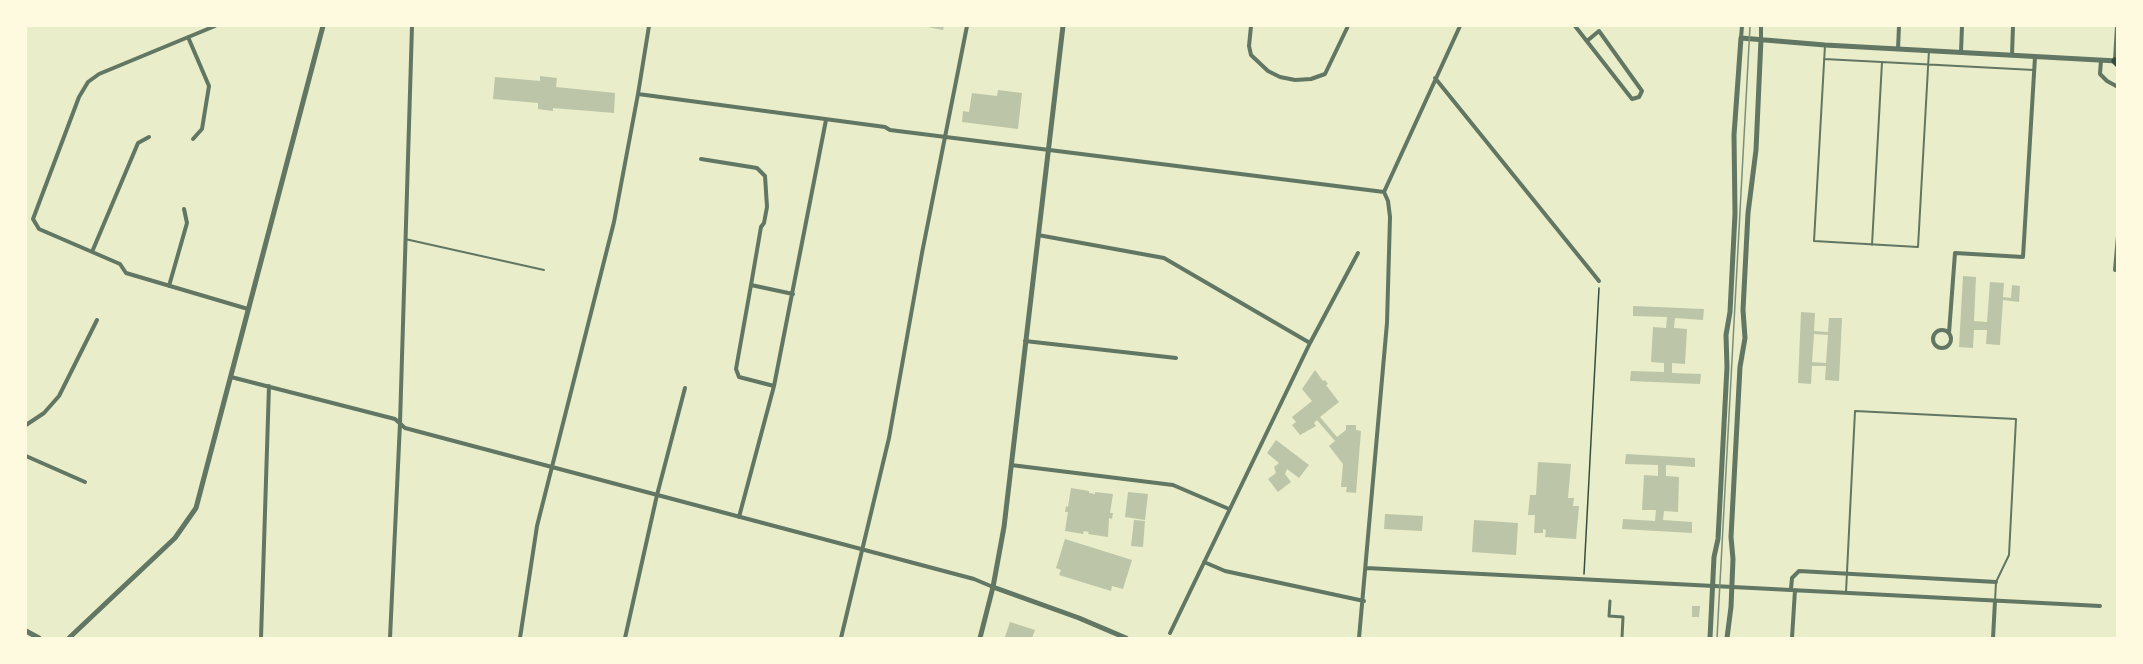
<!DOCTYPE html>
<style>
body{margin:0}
#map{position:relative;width:2143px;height:664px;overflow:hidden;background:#e9edc9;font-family:Inter,sans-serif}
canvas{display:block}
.frame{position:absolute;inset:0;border:27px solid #fefae0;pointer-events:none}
</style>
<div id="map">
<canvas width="2143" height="664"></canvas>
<div class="frame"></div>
</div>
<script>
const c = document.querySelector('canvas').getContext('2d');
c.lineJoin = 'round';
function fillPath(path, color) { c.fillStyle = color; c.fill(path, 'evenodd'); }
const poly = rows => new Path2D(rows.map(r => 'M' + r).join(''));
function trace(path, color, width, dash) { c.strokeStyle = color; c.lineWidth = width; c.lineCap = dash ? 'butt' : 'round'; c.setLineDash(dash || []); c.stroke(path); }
fillPath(poly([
 [922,26,944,26,943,30],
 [540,76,557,78,556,87,615,93,614,113,553,108,553,111,538,109,538,103,493,99,495,77,540,81],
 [998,90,1022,93,1018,129,962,122,963,111,969,112,972,93,997,96],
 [1963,276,1976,277,1974,321,1987,322,1990,282,2004,283,2003,297,2011,298,2012,285,2020,286,2019,302,2003,300,2000,345,1986,344,1987,330,1974,330,1973,348,1959,347],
 [1633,306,1704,309,1703,320,1675,318,1674,328,1687,329,1685,364,1672,363,1672,373,1701,374,1700,384,1630,381,1631,371,1664,372,1664,363,1651,362,1653,327,1666,328,1667,317,1633,316],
 [1801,312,1815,313,1814,331,1828,332,1829,318,1842,318,1839,381,1825,380,1826,366,1812,366,1811,384,1798,383],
 [1814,334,1828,335,1826,363,1812,362],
 [1315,370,1323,381,1325,380,1328,384,1326,385,1339,402,1320,417,1337,437,1346,430,1346,425,1356,425,1356,430,1361,431,1356,493,1346,492,1347,487,1341,487,1343,464,1329,446,1335,441,1317,420,1314,423,1316,426,1300,435,1292,425,1296,422,1292,417,1312,401,1302,389],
 [1276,440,1309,465,1299,478,1287,469,1285,474,1291,482,1278,492,1268,479,1276,473,1274,467,1279,463,1267,453],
 [1626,454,1695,458,1695,467,1666,465,1666,476,1679,477,1678,512,1664,511,1663,520,1692,522,1692,533,1622,529,1623,519,1655,521,1656,510,1642,510,1644,475,1658,476,1658,465,1625,464],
 [1538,462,1571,464,1568,498,1574,498,1573,506,1579,506,1576,539,1545,537,1546,530,1543,529,1543,533,1534,533,1535,515,1528,515,1530,495,1536,495],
 [1071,488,1089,491,1089,493,1095,494,1095,492,1113,494,1110,513,1113,513,1112,519,1109,518,1108,537,1088,534,1089,532,1084,531,1083,534,1065,531,1068,512,1065,512,1066,506,1068,507],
 [1128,492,1148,494,1145,520,1125,517],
 [1385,514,1423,516,1422,531,1384,529],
 [1134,520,1145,521,1143,547,1131,546],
 [1474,520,1518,523,1516,555,1472,552],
 [1065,539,1132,560,1123,589,1112,586,1111,591,1059,575,1061,570,1056,568],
 [1692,606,1700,606,1699,617,1692,617],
 [1010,622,1035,630,1032,638,1005,637]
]), '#bcc5a7');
trace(poly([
 [1584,574,1599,288]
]), '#344e41', 1.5);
trace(poly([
 [1825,45,1814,241,1918,247,1929,50],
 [1824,59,2034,70],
 [405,239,544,270],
 [1872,245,1882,62],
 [1846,592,1855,411,2016,419,2009,555,1996,582,1995,601]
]), '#617663', 2);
trace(poly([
 [1610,601,1609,616,1623,617,1622,638]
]), '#617663', 3);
trace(poly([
 [215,26,99,74,88,82,79,97,33,219,39,229,120,264,126,273,248,309],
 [1251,26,1249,46,1251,55,1268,71,1280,77,1295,80,1311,79,1325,74,1348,26],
 [1575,26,1632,99,1639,97,1642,91,1599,31,1587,41],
 [1761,26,1761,39],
 [188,37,209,86,202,129,193,139],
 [1741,38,1742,26],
 [1898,49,1899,26],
 [1961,52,1962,26],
 [2012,55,2013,26],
 [2101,60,2100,74,2107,81,2118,87],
 [2115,60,2117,26],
 [1435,78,1599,281],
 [638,94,885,127,890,130,1384,192],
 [701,159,757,168,765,176,767,207,764,223,761,227,751,285],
 [1038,235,1164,258,1310,343],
 [92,252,138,143,149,137],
 [2115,270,2118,236],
 [169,286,187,223,184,209],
 '1933 339a9 9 0 1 1 18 0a9 9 0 1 1-18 0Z',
 [1949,333,1955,253,2023,257,2035,57],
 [1025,341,1176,358],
 [231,377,395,419,405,428,974,579,993,587],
 [774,386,739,377,736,369,751,285,793,294],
 [26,425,44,413,59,396,97,320],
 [26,456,85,482],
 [1011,465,1173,485,1229,509],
 [739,517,774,386,826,120],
 [1204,562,1225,571,1364,601],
 [1366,568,2100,606],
 [1791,589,1792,578,1799,571,1996,582],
 [1170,633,1310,343,1358,253],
 [261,638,269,386],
 [390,638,400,423,412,26],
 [520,638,537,526,614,222,638,94,649,26],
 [625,638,657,495,685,388],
 [841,638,889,438,922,253,967,26],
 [1359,638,1387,323,1390,217,1388,201,1384,192,1460,26],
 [1792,638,1795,590],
 [1993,638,1995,601]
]), '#617663', 4);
trace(poly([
 [993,587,1079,618,1126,638],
 [26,631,39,638],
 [69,638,175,538,196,508,323,26],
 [980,638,993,587,1004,527,1063,26],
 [1710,638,1714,557,1718,539,1727,367,1726,335,1730,312,1735,214,1734,135,1741,38,1825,45,2117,61],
 [1727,638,1731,607,1733,559,1731,537,1740,367,1745,338,1743,310,1748,213,1756,150,1761,39]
]), '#617663', 5);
trace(poly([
 [2115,61,2118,64]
]), '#344e41', 7);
trace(poly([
 [1717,638,1750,26]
]), '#7c8e77', 1.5);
</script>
